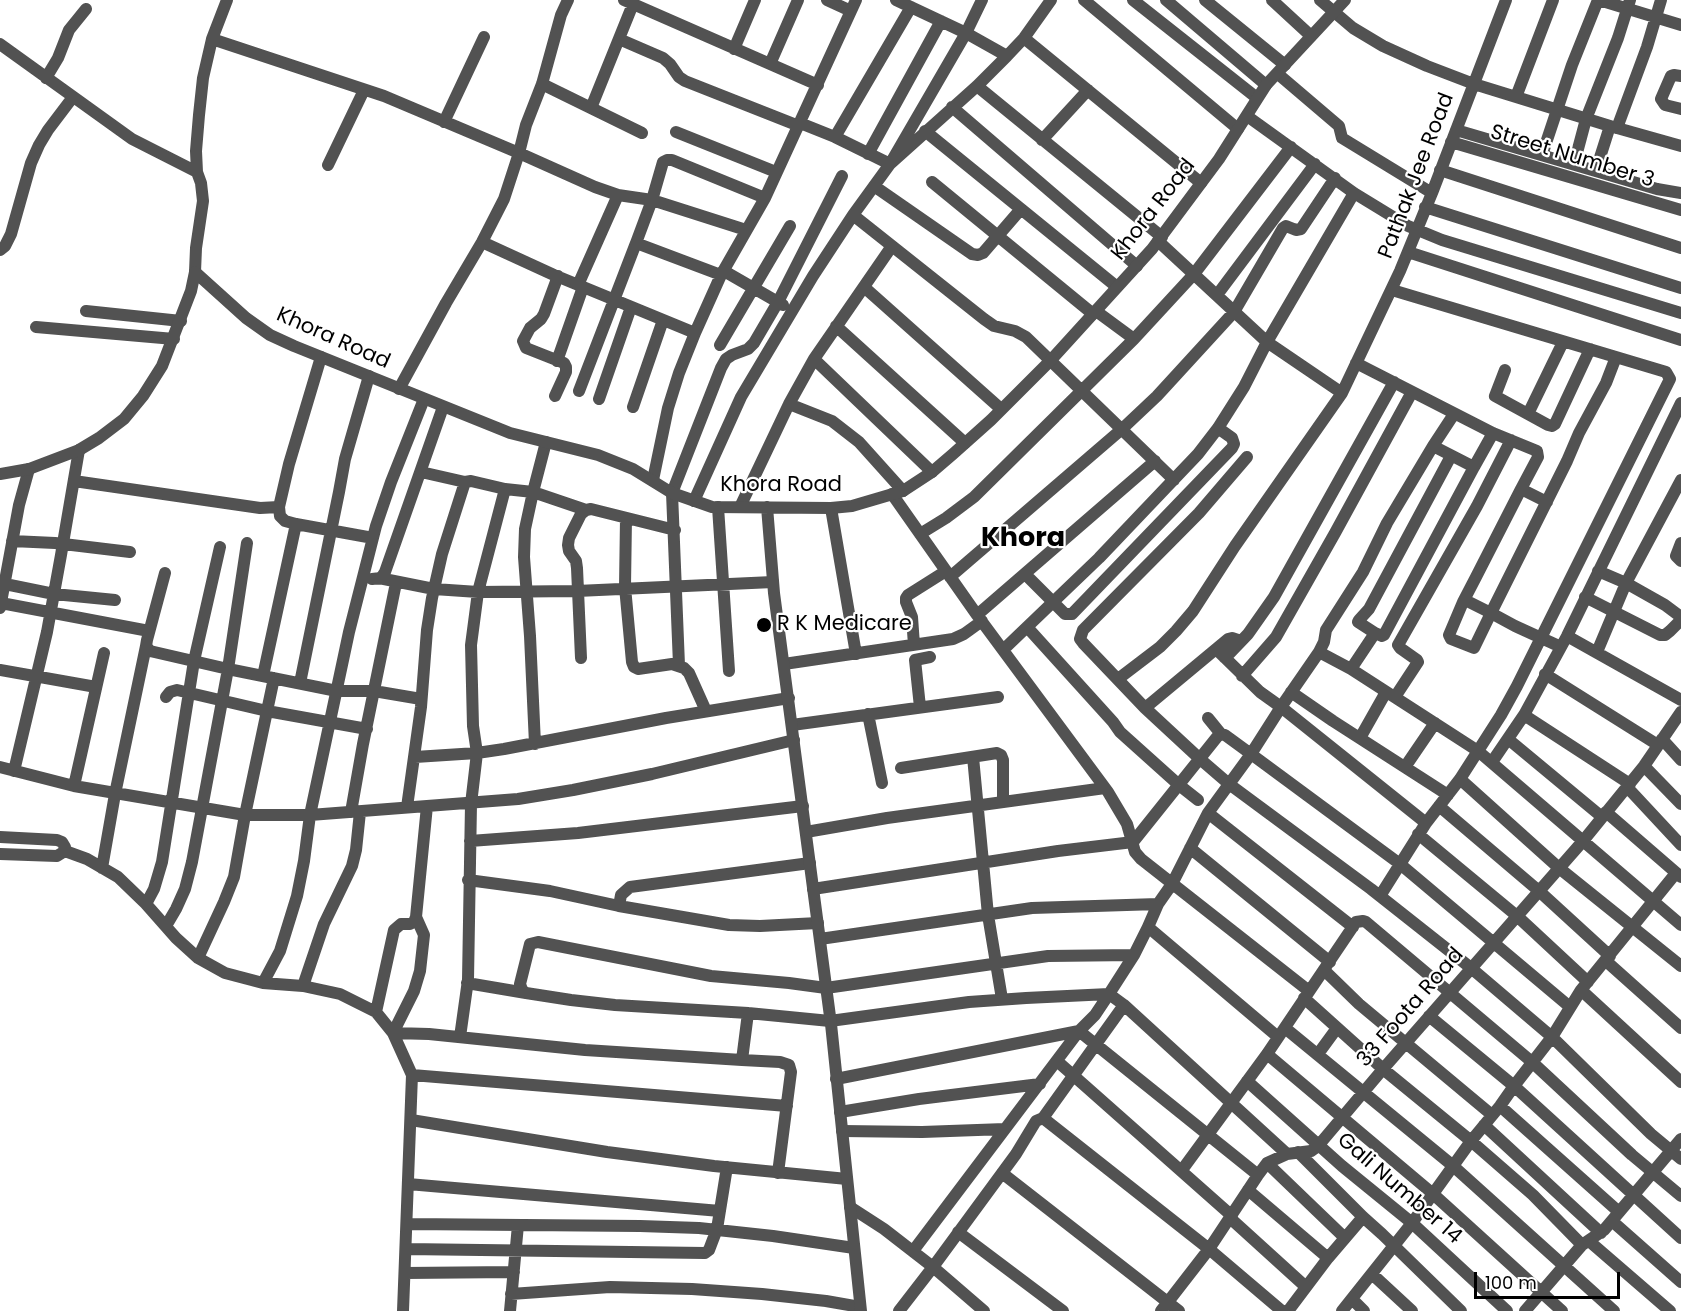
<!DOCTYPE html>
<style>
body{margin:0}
#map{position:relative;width:1681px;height:1311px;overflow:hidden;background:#fff;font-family:Poppins,sans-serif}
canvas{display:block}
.scale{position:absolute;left:1474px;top:1272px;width:146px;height:27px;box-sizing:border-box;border:3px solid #000;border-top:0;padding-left:8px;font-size:18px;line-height:21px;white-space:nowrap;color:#000;-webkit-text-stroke:4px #fff;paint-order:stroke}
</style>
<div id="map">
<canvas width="1681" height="1311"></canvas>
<div class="scale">100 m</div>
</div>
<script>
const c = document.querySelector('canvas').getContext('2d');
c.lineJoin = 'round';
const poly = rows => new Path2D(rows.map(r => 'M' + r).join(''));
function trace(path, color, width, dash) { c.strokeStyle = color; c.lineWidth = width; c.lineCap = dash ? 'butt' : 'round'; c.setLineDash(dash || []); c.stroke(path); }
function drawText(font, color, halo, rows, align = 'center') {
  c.font = font + ' Poppins,sans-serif'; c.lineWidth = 4.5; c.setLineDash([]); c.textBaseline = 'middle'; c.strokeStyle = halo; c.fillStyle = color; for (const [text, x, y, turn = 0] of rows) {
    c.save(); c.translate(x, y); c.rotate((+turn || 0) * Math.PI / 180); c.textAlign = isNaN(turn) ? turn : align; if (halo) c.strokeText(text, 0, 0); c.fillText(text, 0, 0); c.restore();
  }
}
trace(poly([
 [568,0,561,15,542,84,526,125,519,153,595,187,618,195,652,200,636,243,721,275],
 [624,0,818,85],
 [827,0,851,11],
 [896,0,966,33,1007,56],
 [1084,0,1238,129],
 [1133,0,1257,98],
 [1166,0,1266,85],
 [1205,0,1285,65],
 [1272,0,1311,36],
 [1320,0,1353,28,1383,46,1427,66,1474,84,1610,126,1681,146],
 [1599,0,1681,25],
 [1024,38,1201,183],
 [212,39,384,96,519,153,504,199,482,242,446,303,399,389],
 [619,39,663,58,670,64,679,77,685,81,799,126],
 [0,44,132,139,197,172,201,183,203,201,196,248,195,272],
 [734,49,755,0],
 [770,64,798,0],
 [1278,74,1339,126,1342,138,1432,193],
 [1681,76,1674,75,1671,76,1661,99,1665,105,1681,109],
 [46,78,58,58,69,30,86,9],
 [542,84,642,133],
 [977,86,1162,237],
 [1516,97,1553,0],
 [952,107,1137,266],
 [591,108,633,4],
 [1247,116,1354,193,1408,226,1442,240,1681,313],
 [444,122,484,37],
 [800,123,835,137,890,164,966,33,982,0],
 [1617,128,1647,47,1661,0],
 [1456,130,1657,189,1681,193],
 [925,131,1117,287],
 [676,132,776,172],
 [835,137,911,7],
 [1042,140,1088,90],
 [1451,142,1681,210],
 [868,154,941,21],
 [1542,155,1572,65,1598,0],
 [1574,164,1586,119,1618,38,1630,0],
 [328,165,364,90],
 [1440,170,1681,248],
 [1596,170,1610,126],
 [197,172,196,151,199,115,203,78,212,39,227,0],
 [932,182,1093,314],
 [874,186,972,254,978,255,983,253,1021,209],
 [1425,207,1681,288],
 [853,215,984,319,994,326,1015,331,1026,337,1174,480],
 [746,230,652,200,663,162,667,160,672,160,765,198],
 [1158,241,1267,342,1342,393],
 [482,242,554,275,695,333],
 [0,250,5,246,11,234,31,163,39,145,48,130,73,97],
 [1408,252,1681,340],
 [724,271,783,305],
 [578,285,618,195],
 [864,287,1001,409],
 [1392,290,1666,372,1670,379,1517,686,1501,715,1460,779,1426,823],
 [1217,295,1315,164],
 [86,311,181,321],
 [1096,311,1134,339],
 [836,326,965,443],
 [36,327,174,339],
 [720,345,790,226],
 [321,357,289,464,279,507,280,516,285,521,296,524,373,538],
 [814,359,932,472],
 [557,361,583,287],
 [1356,363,1493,433,1537,451,1538,457,1521,489,1547,502],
 [1505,370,1495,396,1548,425,1552,426,1555,424,1590,349],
 [579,391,636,243],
 [555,396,566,372,566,367,564,363,526,348,523,341,530,328,541,319,544,314,558,276],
 [599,399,631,307],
 [789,404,832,421,859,442,903,491],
 [633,407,663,320],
 [1454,414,1433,446,1474,467,1493,433],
 [1528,414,1563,342],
 [1247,457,1199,513,1083,630,1080,639,1083,643,1145,708,1200,759,1229,784,1371,889,1471,968,1552,1037,1651,1134,1681,1159],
 [421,472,465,482,471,481,505,489,533,492,586,510],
 [653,480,668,408,679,373,695,333,721,275,765,198,856,0],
 [74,481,260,508,279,507],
 [892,494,977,615,1108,792,1127,824,1135,852,1141,859,1309,991],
 [694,501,741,397,813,276,853,215,890,164,977,86,1007,56,1024,38,1051,0],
 [718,507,729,671],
 [740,507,789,404,814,359,892,246],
 [831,508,856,654],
 [626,518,625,587,632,662,634,667,638,669,672,664,684,668,689,673,706,711],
 [920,534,946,518,974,497,1134,339,1194,274,1291,147],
 [12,541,55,543,130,552],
 [1681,543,1676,556,1681,561],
 [1598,571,1626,583,1665,605,1681,617],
 [165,573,147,640,146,646,150,651,228,669,337,691,374,691,421,699],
 [1025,574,1065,614,1072,614,1232,448,1234,444,1232,438,1218,428],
 [950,577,1122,429,1157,396,1234,312,1283,228,1286,226,1296,230,1301,229,1335,178],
 [379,578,434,589,478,592,577,591,773,582],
 [372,579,381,578,385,572,443,407],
 [5,584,54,594,115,600],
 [1585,597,1660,635,1665,635,1670,631,1681,620],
 [1465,600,1491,613,1474,648,1451,639,1449,635,1463,602,1476,577,1521,489],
 [1,603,149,631],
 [0,608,19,505,29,469],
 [977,615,1155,461],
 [1027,627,1113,722,1120,732,1179,785,1198,800],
 [1375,633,1358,622,1359,620,1369,609,1451,456],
 [1567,636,1681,700],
 [914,645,912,617,906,602,906,598,908,595,946,571],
 [1561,647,1515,626,1491,613,1567,461,1579,433,1606,383,1616,357],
 [1004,649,1099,558,1198,454,1218,428,1244,387,1267,342,1354,193],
 [1217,650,1260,692,1281,707,1426,823,1380,896],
 [1319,652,1351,669,1478,751,1681,925],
 [1597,652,1626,583,1681,480],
 [581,658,577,568,576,561,569,551,568,545,569,538,581,514,586,510,591,509,675,530],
 [1225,658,1248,634,1274,597,1394,382],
 [784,664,953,639,964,634,982,621],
 [679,665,672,493,721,368,726,359,732,355,748,349,754,343,778,302,842,176],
 [1351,669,1375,633,1382,636,1384,635,1474,467],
 [0,670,96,687],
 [1545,674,1658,745],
 [263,676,296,524],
 [1242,676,1276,637,1335,533,1412,392],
 [1118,679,1160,647,1176,631,1193,611,1235,546,1342,393,1400,271,1432,193,1506,0],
 [300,683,339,492,345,459,369,376],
 [1291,692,1333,721,1448,795],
 [166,697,170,692,177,690,267,711,367,729],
 [1395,697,1418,662,1417,660,1400,648,1398,645,1477,506,1511,440],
 [920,707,915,660,930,657],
 [1145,708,1228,639,1232,638,1241,641],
 [868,714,882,783],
 [1524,715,1630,784],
 [1208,718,1221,734],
 [792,725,998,697],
 [1360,738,1386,692],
 [1508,739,1602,817],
 [1662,739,1681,760],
 [535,744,530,636,524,557,525,529,533,492,546,442],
 [415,757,477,753,504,749,666,718,789,698],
 [973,757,988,915,1002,999],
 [1492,762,1524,715,1567,636,1681,403],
 [1644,766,1681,804],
 [0,767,74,786,245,815,310,815,518,799,573,790,652,774,794,740],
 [1405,767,1435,723],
 [901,768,997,753,1001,755,1003,760,1003,802],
 [14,771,47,632,61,555,79,450],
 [1460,779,1559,868,1681,966],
 [74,786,104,653],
 [1627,787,1681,845],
 [1439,806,1539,891,1610,956],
 [407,807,421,707,427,630,432,598,442,554,465,482],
 [351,812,363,744,396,583],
 [1606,812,1681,877],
 [1208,813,1251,754,1281,707,1319,652,1324,642,1326,630,1363,572,1387,523,1433,446],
 [806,832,887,818,1105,788],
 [1418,834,1517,916,1588,982],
 [0,837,57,840,62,842,65,847,65,851,57,856,0,854],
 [470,841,578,833,803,806],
 [1190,848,1330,962],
 [65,851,87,859,118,877,146,904,176,938,198,958,225,973,263,983,303,986,340,994,376,1012,393,1033,412,1075,403,1311],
 [102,868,115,794,146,646],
 [468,880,550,891,619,906,729,925,760,926,818,923],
 [813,889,1058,851,1133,842,1217,737,1221,734,1225,735,1251,754,1400,864,1570,1007],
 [146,904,154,889,162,862,194,661,220,547],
 [619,906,621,895,630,887,810,863],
 [416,917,424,935,420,971,414,991,393,1033,429,1034,585,1050,742,1060,748,1013],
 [166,926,176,909,185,889,192,862,228,669,247,543],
 [1148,927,1278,1037],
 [820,939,1032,908,1158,904],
 [1134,955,1048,956,826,988,789,983,711,976,538,942,530,944,520,984,522,990,526,993,571,1000,615,1005,748,1013,830,1021,969,1002,1026,998,1109,994,1124,1005,1287,1154],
 [198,958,224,902,234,877,245,815,274,678],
 [1606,961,1681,1028],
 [1324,970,1359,1004,1492,1115],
 [263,983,280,951,297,896,304,861,310,815,349,632,376,526,391,482,424,399],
 [467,983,526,993],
 [303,986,324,924,352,866,356,850,360,812],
 [1581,990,1681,1082],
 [1304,998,1383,1069,1471,1141,1500,1106,1514,1086,1552,1037,1581,990,1676,873],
 [376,1012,394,930,401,924,410,924,414,922,416,917,427,806],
 [1429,1016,1514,1086,1681,1238],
 [1285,1028,1452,1165,1614,1311],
 [460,1037,468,980,471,804,477,753,473,726,471,645,478,592,505,489],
 [1267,1054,1432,1193,1562,1311],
 [1318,1054,1337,1028],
 [742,1060,780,1062,789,1065,791,1072,778,1173],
 [1057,1061,1232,1216],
 [412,1075,787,1106],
 [836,1079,1079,1031,1258,1175],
 [1247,1081,1342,1166,1412,1223,1507,1311],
 [1500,1106,1619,1212],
 [840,1112,919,1099,1040,1084],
 [1043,1118,1209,1249,1282,1311],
 [411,1120,607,1152,714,1166,847,1179],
 [1484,1125,1601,1233],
 [842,1131,922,1132,1005,1129],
 [1298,1152,1363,1217,1382,1234,1461,1311],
 [1267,1163,1345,1238],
 [1182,1170,1267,1054,1356,922,1363,921,1366,922,1532,1062,1632,1155,1681,1196],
 [1002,1173,1179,1311],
 [408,1184,720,1211],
 [1248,1190,1328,1258],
 [850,1207,884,1229,933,1267,984,1311],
 [1230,1218,1306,1287],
 [1612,1221,1681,1282],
 [407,1224,640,1226,699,1228,773,1236,854,1248],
 [958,1232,1063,1311],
 [1589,1241,1670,1311],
 [406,1249,705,1253,709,1250,717,1229,727,1167],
 [913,1251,1079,1031,1095,1015,1109,994,1134,955,1148,927,1158,904,1172,884,1208,813,1353,927],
 [405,1273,514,1272],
 [1372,1274,1412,1311],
 [511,1294,610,1287,692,1289,762,1294,826,1301,860,1307],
 [1352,1299,1364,1311],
 [510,1311,518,1225],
 [899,1311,933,1267,1016,1154,1036,1121,1043,1118,1124,1005],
 [1161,1311,1209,1249,1258,1175,1267,1163,1287,1154,1311,1151,1318,1146,1383,1069,1583,841,1644,766,1681,712],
 [1288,1311,1328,1258,1363,1217],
 [1342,1311,1412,1223,1471,1141,1533,1195,1582,1245],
 [1525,1311,1582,1245,1604,1230,1681,1139]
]), '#525252', 12);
trace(poly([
 [195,272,246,318,270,335,294,346,510,433,598,455,633,469,672,493,712,507,831,508,852,506,903,491,932,472,953,454,991,420,1051,360,1152,249,1219,159,1266,85,1345,0],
 [0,474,29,469,79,450,99,438,124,419,143,396,162,366,191,291,195,272],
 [767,507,774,593,831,1024,861,1311]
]), '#525252', 12);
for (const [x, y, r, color] of [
 [764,625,8,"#000"]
]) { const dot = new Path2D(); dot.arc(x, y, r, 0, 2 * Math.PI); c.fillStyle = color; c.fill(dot); trace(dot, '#fff', 2); }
drawText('21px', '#000', '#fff', [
 ["Street Number 3",1572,157,17],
 ["Pathak Jee Road",1417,176,-69],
 ["Khora Road",1154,210,-52],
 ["Khora Road",333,339,24],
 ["Khora Road",781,486],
 ["33 Foota Road",1411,1008,-49],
 ["Gali Number 14",1399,1189,41]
]);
drawText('21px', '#000', '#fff', [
 ["R K Medicare",777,625]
], 'left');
drawText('bold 27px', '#000', '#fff', [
 ["Khora",1023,539]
]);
</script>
